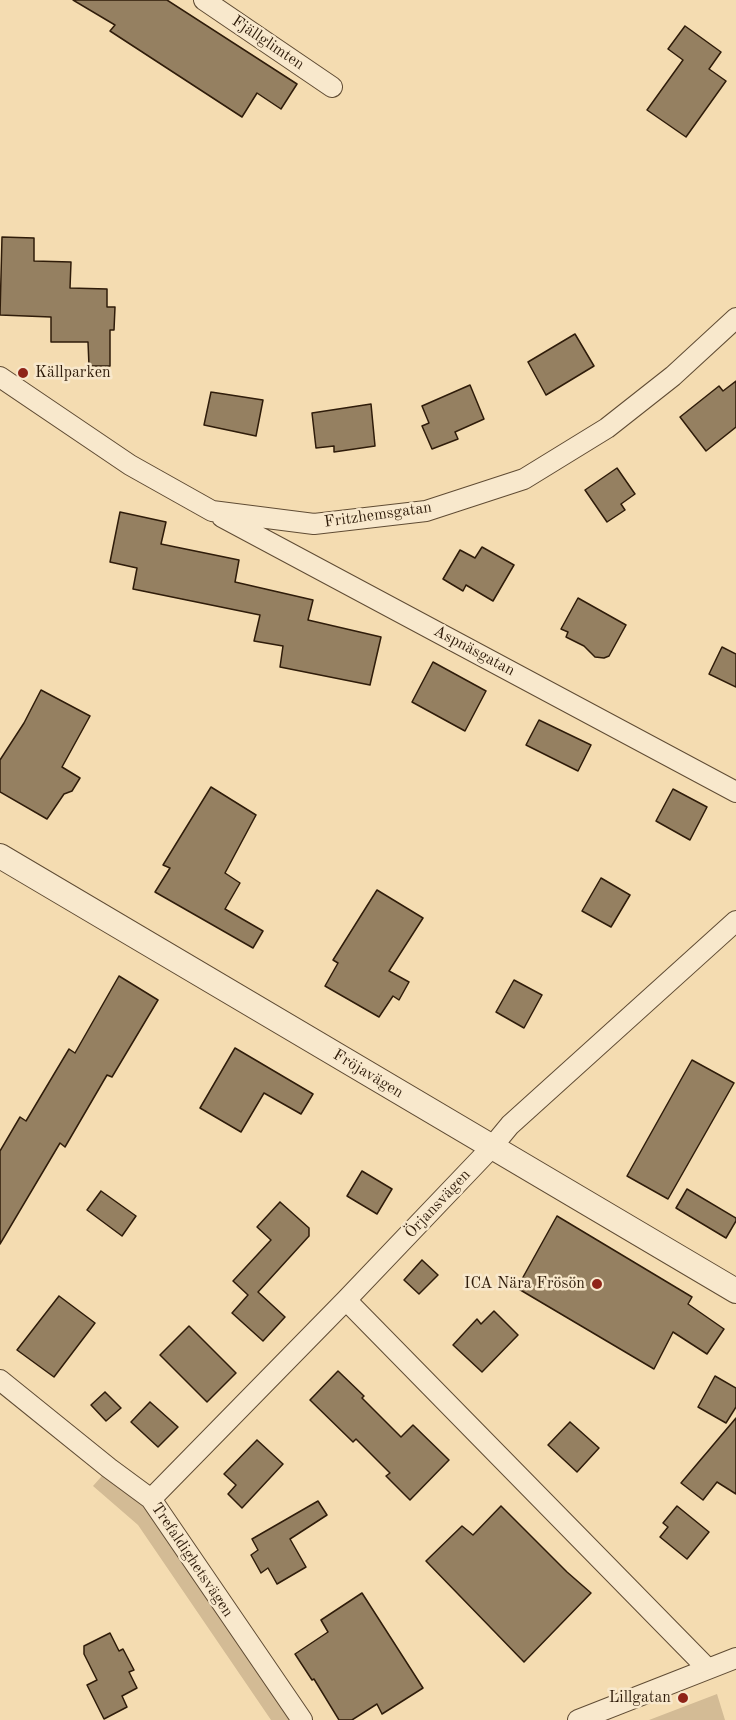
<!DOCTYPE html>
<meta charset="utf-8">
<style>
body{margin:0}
canvas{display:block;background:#f4dcb1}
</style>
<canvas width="736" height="1720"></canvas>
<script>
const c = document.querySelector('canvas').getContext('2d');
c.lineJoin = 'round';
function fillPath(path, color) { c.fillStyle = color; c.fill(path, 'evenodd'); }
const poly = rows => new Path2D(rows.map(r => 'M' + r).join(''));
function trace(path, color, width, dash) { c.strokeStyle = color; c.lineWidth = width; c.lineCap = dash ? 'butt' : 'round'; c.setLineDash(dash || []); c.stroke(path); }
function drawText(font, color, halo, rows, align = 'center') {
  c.font = font + ' "Old Standard TT",serif'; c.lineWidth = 5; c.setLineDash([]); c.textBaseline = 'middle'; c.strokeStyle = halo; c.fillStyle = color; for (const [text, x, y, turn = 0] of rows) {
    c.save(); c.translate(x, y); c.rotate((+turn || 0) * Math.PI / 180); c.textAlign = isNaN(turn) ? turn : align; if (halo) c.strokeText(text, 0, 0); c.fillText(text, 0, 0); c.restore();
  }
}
fillPath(poly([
 [109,1468,151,1499,302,1720,271,1720,138,1525,93,1486],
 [717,1694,725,1720,649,1720]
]), '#d3bb95');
const building = poly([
 [73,0,167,0,297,84,281,109,257,93,242,117,110,31,115,25,73,0],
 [685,26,721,52,709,69,726,81,686,137,647,110,683,60,668,49,685,26],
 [2,237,34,238,34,261,71,262,70,288,107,289,107,307,115,307,114,330,110,330,110,366,89,366,88,342,51,342,51,317,0,315,2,237],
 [575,334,594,366,546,395,528,362,575,334],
 [736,381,736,427,706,451,680,417,719,386,723,391,736,381],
 [470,385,484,419,455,432,458,439,432,449,422,426,429,423,422,406,470,385],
 [211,392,263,400,256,436,204,425,211,392],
 [371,404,375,446,334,452,334,446,316,448,312,413,371,404],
 [617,468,635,494,621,504,625,510,607,522,585,490,617,468],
 [120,512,166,522,161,544,239,560,235,582,313,600,308,620,381,637,370,685,280,667,283,646,254,641,260,615,133,589,137,568,110,562,120,512],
 [482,547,514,565,493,601,466,585,463,591,443,579,460,550,475,558,482,547],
 [578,598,626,625,609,656,604,658,595,657,584,646,566,637,568,632,561,629,578,598],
 [722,647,736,654,736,687,709,674,722,647],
 [433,662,486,691,465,731,412,702,433,662],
 [41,690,90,716,62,767,80,778,72,791,64,794,47,819,0,792,0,760,24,723,41,690],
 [539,720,591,745,578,771,526,745,539,720],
 [211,787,256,815,225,873,240,883,225,909,263,931,253,948,155,892,170,868,163,865,211,787],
 [673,789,707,807,690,840,656,821,673,789],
 [601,878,630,895,611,927,582,911,601,878],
 [377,890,423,918,389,971,409,982,399,1000,393,996,379,1017,325,986,338,963,333,960,377,890],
 [119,976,158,1000,112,1077,107,1075,65,1147,60,1143,0,1244,0,1151,20,1117,26,1121,69,1049,75,1053,119,976],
 [514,980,542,995,524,1028,496,1012,514,980],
 [235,1048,313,1094,301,1114,264,1093,241,1132,200,1108,235,1048],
 [692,1060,734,1083,668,1199,627,1176,692,1060],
 [362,1171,392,1189,377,1214,347,1196,362,1171],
 [687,1189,736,1218,736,1221,726,1238,676,1208,687,1189],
 [101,1191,136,1216,122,1236,87,1210,101,1191],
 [280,1202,309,1228,309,1236,258,1292,285,1317,263,1341,232,1313,248,1295,233,1281,271,1240,257,1227,280,1202],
 [557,1216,692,1297,688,1304,724,1329,707,1354,673,1332,654,1369,517,1288,557,1216],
 [422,1260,438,1275,419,1294,404,1280,422,1260],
 [59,1296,95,1323,54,1377,17,1350,59,1296],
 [494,1311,518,1335,482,1372,453,1345,477,1319,481,1324,494,1311],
 [189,1326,236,1373,207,1402,160,1355,189,1326],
 [338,1371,364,1396,362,1398,401,1437,413,1425,449,1460,410,1500,386,1476,390,1473,356,1439,353,1442,310,1400,338,1371],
 [715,1376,736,1388,736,1407,726,1423,698,1407,715,1376],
 [105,1392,121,1408,106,1421,91,1405,105,1392],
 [150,1402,178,1427,158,1447,131,1422,150,1402],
 [736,1418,736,1494,717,1482,703,1500,681,1483,736,1418],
 [570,1422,599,1448,577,1472,548,1445,570,1422],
 [257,1440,283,1464,242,1508,228,1494,236,1485,224,1474,257,1440],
 [318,1501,327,1515,290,1539,306,1567,277,1584,268,1568,261,1573,251,1555,258,1550,252,1539,318,1501],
 [501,1506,567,1572,591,1593,524,1662,426,1561,462,1526,473,1535,501,1506],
 [677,1506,709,1532,687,1559,660,1537,668,1527,663,1523,677,1506],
 [362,1593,423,1688,382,1714,377,1704,352,1720,339,1720,314,1679,312,1680,295,1654,328,1632,321,1620,362,1593],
 [110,1633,119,1651,123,1649,134,1670,129,1672,137,1688,122,1696,127,1707,104,1719,87,1685,97,1680,84,1654,84,1646,110,1633]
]);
fillPath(building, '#958061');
trace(building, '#2f1c0a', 1.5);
const minor = poly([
 [204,0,332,87],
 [0,377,130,465,212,511,314,524,426,511,524,479,607,428,673,376,736,318],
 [222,517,736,792],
 [346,1300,708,1669],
 [0,1380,109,1468,151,1499,302,1720],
 [151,1499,346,1300,491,1148,510,1125,736,921],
 [578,1720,736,1658]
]);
const tertiary = poly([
 [0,856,736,1291]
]);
trace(minor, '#604c34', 22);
trace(tertiary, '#604c34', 26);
trace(minor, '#f8e8cc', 20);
trace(tertiary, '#f8e8cc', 24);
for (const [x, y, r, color] of [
 [23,373,6,"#8f2418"],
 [597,1284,6,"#8f2418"],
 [683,1698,6,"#8f2418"]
]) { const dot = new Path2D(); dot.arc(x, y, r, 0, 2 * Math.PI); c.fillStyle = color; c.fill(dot); trace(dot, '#f8e8cc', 2); }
drawText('16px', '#2f1c0a', '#f8e8cc', [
 ["Fjällglimten",268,43,34],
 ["Fritzhemsgatan",378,515,-8],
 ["Aspnäsgatan",474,651,28],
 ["Fröjavägen",368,1074,31],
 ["Örjansvägen",438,1204,-47],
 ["Trefaldighetsvägen",192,1560,56]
]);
drawText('16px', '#2f1c0a', '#f8e8cc', [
 ["Källparken",35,373,"left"],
 ["ICA Nära Frösön",585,1284],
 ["Lillgatan",671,1698]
], 'right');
</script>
